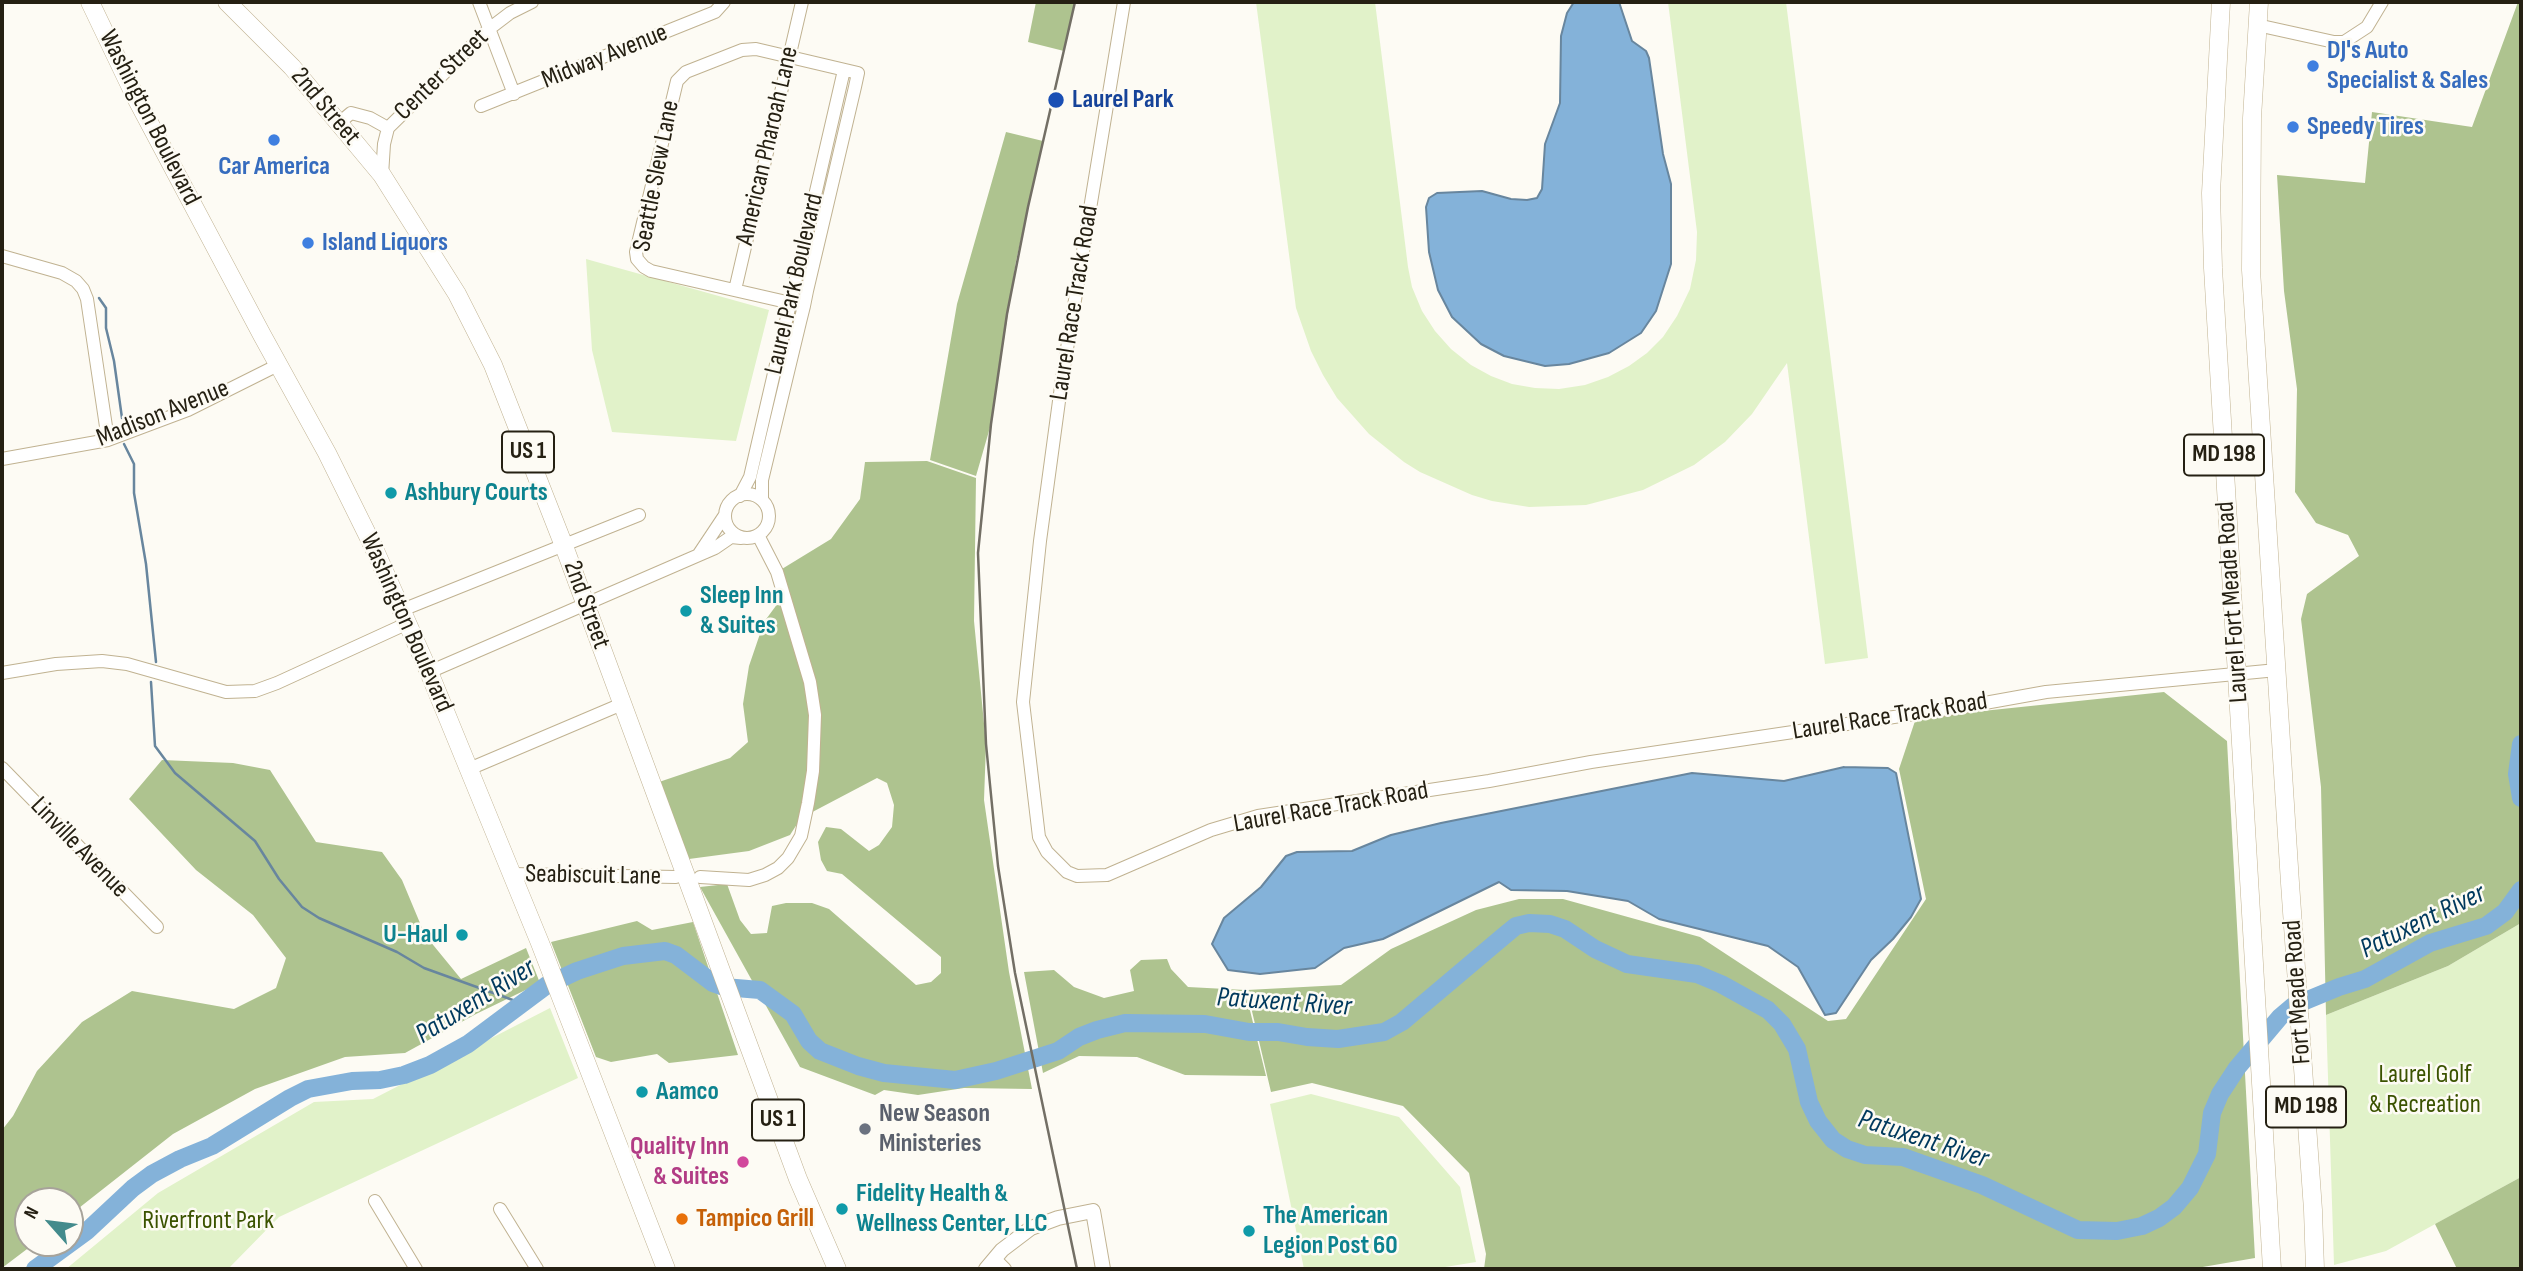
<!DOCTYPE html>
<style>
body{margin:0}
#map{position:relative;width:2523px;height:1271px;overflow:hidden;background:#fdfbf4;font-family:"Sofia Sans Condensed",sans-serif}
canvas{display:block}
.frame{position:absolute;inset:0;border:4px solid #252013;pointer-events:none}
.north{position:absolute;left:14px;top:1187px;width:70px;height:70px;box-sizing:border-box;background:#fdfbf4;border:2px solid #a7a39a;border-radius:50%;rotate:298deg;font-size:19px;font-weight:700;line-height:28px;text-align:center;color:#252013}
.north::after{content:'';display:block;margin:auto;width:24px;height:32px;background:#438b8c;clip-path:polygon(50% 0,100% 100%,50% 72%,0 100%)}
</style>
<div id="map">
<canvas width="2523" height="1271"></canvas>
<div class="frame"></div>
<div class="north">N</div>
</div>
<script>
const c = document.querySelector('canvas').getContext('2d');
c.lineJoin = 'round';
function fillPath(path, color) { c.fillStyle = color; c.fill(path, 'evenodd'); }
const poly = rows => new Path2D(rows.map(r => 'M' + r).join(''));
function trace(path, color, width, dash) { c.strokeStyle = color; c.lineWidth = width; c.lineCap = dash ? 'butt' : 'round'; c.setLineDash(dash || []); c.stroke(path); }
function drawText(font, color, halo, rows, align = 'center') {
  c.font = font + ' "Sofia Sans Condensed",sans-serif'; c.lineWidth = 5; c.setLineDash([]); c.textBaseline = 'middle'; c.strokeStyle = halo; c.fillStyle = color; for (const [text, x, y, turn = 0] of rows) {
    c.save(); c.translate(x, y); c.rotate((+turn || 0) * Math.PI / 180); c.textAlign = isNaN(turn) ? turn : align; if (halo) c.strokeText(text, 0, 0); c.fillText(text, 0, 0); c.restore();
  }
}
fillPath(poly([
 [1256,2,1375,2,1408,267,1412,287,1422,311,1435,331,1451,349,1471,365,1491,376,1512,384,1535,388,1559,389,1585,385,1608,377,1629,366,1647,353,1663,337,1677,316,1690,289,1696,260,1697,232,1668,2,1786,2,1868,658,1825,664,1787,363,1752,414,1725,442,1694,465,1643,490,1586,505,1529,507,1492,501,1472,495,1420,472,1404,462,1369,434,1337,398,1323,375,1311,351,1296,308],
 [586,259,769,310,736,441,612,432,592,350],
 [2521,923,2521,1177,2386,1251,2334,1265,2326,1015,2448,966],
 [550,1008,578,1078,279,1217,228,1269,66,1269,158,1193,314,1102,373,1099],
 [1311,1094,1399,1117,1460,1187,1476,1262,1433,1269,1304,1269,1270,1104]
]), '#e1f2c9');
fillPath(poly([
 [1036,2,1075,2,1064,51,1028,42],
 [2518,2,2521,2,2521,923,2448,966,2326,1015,2321,787,2301,619,2307,594,2359,556,2348,535,2316,523,2295,492,2297,389,2284,291,2277,175,2365,183,2372,112,2472,127],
 [1006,132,1043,141,1016,261,991,424,976,476,930,460,957,304],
 [927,461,976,478,974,621,986,744,984,800,1009,972,1032,1089,964,1088,918,1095,884,1090,875,1095,800,1067,700,887,727,884,740,920,751,934,767,933,772,906,786,903,812,903,829,909,916,985,931,982,941,973,941,957,842,874,827,871,821,860,818,842,826,827,841,829,869,851,879,845,892,827,894,805,887,783,877,778,801,818,790,835,749,851,689,859,659,782,730,758,748,742,743,704,749,666,764,622,778,603,777,572,831,539,860,499,865,462],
 [2164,692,2227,741,2255,1258,2191,1269,1484,1269,1486,1254,1469,1173,1403,1106,1312,1083,1271,1092,1247,990,1341,985,1391,949,1476,910,1519,899,1563,899,1700,937,1828,1021,1846,1019,1926,899,1899,769,1916,718],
 [162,760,233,763,270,770,316,842,382,852,402,880,425,935,461,979,526,948,540,983,476,1014,405,1053,345,1057,255,1089,173,1134,70,1215,70,1201,28,1201,28,1243,35,1243,2,1268,2,1130,13,1116,37,1071,82,1022,132,991,234,1009,276,988,286,958,253,915,196,870,129,799],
 [637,921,652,930,693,922,738,1055,669,1063,657,1054,611,1062,596,1057,551,942],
 [1167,959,1171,969,1188,987,1245,990,1266,1076,1185,1075,1137,1057,1079,1056,1043,1073,1024,972,1054,970,1074,987,1104,998,1134,991,1130,970,1141,960],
 [2521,1177,2521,1269,2457,1269,2435,1224]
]), '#aec38f');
const water = poly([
 [1574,2,1619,2,1632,41,1646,51,1649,58,1663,154,1671,184,1671,264,1656,311,1641,333,1609,353,1569,364,1545,366,1504,356,1481,344,1452,317,1438,290,1429,252,1426,207,1429,198,1437,193,1482,191,1511,199,1527,200,1537,198,1542,189,1545,144,1560,103,1561,36,1567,13,1574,2],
 [1844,767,1888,768,1896,773,1921,899,1911,917,1893,939,1871,960,1836,1013,1825,1015,1798,967,1768,946,1659,919,1628,901,1567,891,1511,890,1499,882,1383,939,1344,948,1315,968,1260,974,1228,970,1212,944,1224,918,1261,887,1286,856,1297,852,1352,851,1391,835,1441,823,1692,773,1784,781,1844,767]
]);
fillPath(water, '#84b2d9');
trace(water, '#68869e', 2);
trace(poly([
 [99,298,106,308,106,328,114,361,122,418],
 [124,444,134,464,134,493,146,564,156,662],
 [151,682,155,746,175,773,255,841,279,879,302,907,319,918,397,952,424,968,521,1003]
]), '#68869e', 2.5);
trace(poly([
 [2521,744,2517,774,2521,798],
 [35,1269,87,1231,133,1188,152,1174,180,1159,212,1146,290,1098,308,1089,352,1081,380,1080,404,1075,430,1065,468,1044,547,985,577,971,623,956,665,951,676,955,713,983,724,987,760,990,793,1014,809,1041,820,1051,858,1066,884,1073,955,1080,996,1071,1058,1051,1079,1037,1097,1030,1125,1023,1205,1024,1249,1032,1278,1032,1307,1037,1338,1039,1384,1032,1402,1022,1505,935,1516,926,1529,923,1550,924,1565,929,1595,949,1627,964,1697,974,1721,984,1768,1010,1782,1024,1797,1049,1809,1102,1818,1121,1833,1140,1847,1149,1865,1155,1903,1157,1982,1185,2078,1230,2117,1231,2142,1226,2159,1218,2174,1207,2190,1188,2207,1154,2212,1113,2220,1094,2237,1068,2280,1017,2293,1006,2339,987,2365,979,2430,943,2486,926,2505,912,2521,890]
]), '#84b2d9', 18);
const minor = poly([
 [479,2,514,94],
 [1124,2,1062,379,1040,541,1023,702,1039,837,1047,852,1067,872,1077,876,1107,875,1211,830,1258,816,1489,781,1591,762,1968,706,2046,692,2277,670],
 [2257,25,2334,42,2344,42,2367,27,2382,2],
 [481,106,715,12,724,2],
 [339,123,351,113,370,118,388,128],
 [382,175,384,144,388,128,489,29,510,13,532,2],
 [2,256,62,273,76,281,83,289,87,299,108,440],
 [735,290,802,2],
 [2,459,108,440,188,410,278,365],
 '725 516a22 22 0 1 1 44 0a22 22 0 1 1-44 0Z',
 [740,496,750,477,844,70],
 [762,500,762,480,800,322,804,306,807,291,855,87,858,73,756,49,742,50,686,72,677,81,636,252,637,259,644,267,651,271,804,306],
 [699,554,725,515],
 [402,610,639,515],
 [429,672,715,548,731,537,741,538],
 [2,673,56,664,102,661,127,664,226,692,255,691,277,683,408,623],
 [2,768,157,927],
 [469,769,622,704],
 [511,874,676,877],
 [700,877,749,880,765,875,778,868,788,858,801,836,808,803,813,771,815,715,810,682,777,572,758,535],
 [375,1201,416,1269],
 [500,1209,537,1269],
 [995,1259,1005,1269]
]);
const tertiary = poly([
 [986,1269,1002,1250,1031,1228,1058,1218,1093,1211,1103,1269]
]);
const primary = poly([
 [90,2,135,96,262,335,327,453,373,546,429,672,540,943,666,1269],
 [227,2,292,67,382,175,457,294,493,365,564,546,798,1179,837,1269],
 [2221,2,2211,193,2213,268,2272,1269],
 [2259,2,2252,118,2251,270,2290,883,2313,1210,2315,1269]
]);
trace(minor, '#c0b291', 14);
trace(tertiary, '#c0b291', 16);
trace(primary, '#c0b291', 19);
trace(minor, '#fff', 12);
trace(tertiary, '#fff', 14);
trace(primary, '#fff', 18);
trace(poly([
 [1075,2,1028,207,1007,314,991,424,978,553,986,744,998,866,1015,973,1077,1269]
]), '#736f65', 2.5);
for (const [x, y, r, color] of [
 [2313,66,7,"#3f7fe0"],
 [1056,100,9,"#1a4fb4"],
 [2293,127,7,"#3f7fe0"],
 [274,140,7,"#3f7fe0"],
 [308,243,7,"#3f7fe0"],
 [391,493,7,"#0f9aa8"],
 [686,611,7,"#0f9aa8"],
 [462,935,7,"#0f9aa8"],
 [642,1092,7,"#0f9aa8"],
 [865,1129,7,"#6b7280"],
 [743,1162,7,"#d1479c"],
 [842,1209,7,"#0f9aa8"],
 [682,1219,7,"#e8710a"],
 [1249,1231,7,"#0f9aa8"]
]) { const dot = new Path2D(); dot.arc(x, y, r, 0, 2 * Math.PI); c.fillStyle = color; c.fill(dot); trace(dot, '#fdfbf4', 2.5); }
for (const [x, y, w] of [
 [528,452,52],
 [2224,455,80],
 [2306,1107,80],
 [778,1120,52]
]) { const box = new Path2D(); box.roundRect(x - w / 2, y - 20.5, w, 41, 5); c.fillStyle = '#fdfbf4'; c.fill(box); trace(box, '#252013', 2); }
drawText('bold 24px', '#252013', null, [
 ["US 1",528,452],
 ["MD 198",2224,455],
 ["MD 198",2306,1107],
 ["US 1",778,1120]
]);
drawText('bold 26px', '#366cbe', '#fdfbf4', [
 ["DJ's Auto",2327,51],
 ["Specialist & Sales",2327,81],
 ["Speedy Tires",2307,127],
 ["Car America",274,167,"center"],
 ["Island Liquors",322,243]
], 'left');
drawText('26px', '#252013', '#fdfbf4', [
 ["Midway Avenue",605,57,-22],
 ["Center Street",442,75,-44],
 ["2nd Street",325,107,50],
 ["Washington Boulevard",149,118,63],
 ["American Pharoah Lane",768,146,-77],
 ["Seattle Slew Lane",657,176,-79],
 ["Laurel Park Boulevard",795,284,-77],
 ["Laurel Race Track Road",1075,303,-81],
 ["Madison Avenue",163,414,-22],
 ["Laurel Fort Meade Road",2233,602,-94],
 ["2nd Street",586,605,70],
 ["Washington Boulevard",406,623,66],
 ["Laurel Race Track Road",1890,717,-9],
 ["Laurel Race Track Road",1331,808,-10],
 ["Linville Avenue",79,848,46],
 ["Seabiscuit Lane",593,876,1],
 ["Fort Meade Road",2298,992,-94]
]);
drawText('bold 26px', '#164399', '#fdfbf4', [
 ["Laurel Park",1072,100]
], 'left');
drawText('bold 26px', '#0d838f', '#fdfbf4', [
 ["Ashbury Courts",405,493],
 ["Sleep Inn",700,596],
 ["& Suites",700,626],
 ["U-Haul",448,935,"right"],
 ["Aamco",656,1092],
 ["Fidelity Health &",856,1194],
 ["Wellness Center, LLC",856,1224],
 ["The American",1263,1216],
 ["Legion Post 60",1263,1246]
], 'left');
drawText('26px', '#3b5300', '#fdfbf4', [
 ["Laurel Golf",2425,1075],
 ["& Recreation",2425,1105],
 ["Riverfront Park",208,1221]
]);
drawText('bold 26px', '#5b616d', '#fdfbf4', [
 ["New Season",879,1114],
 ["Ministeries",879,1144]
], 'left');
drawText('bold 26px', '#b23c85', '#fdfbf4', [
 ["Quality Inn",729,1147],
 ["& Suites",729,1177]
], 'right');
drawText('bold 26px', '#c56008', '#fdfbf4', [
 ["Tampico Grill",696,1219]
], 'left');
drawText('italic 28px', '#00395d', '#fdfbf4', [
 ["Patuxent River",2423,922,-26],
 ["Patuxent River",476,1002,-32],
 ["Patuxent River",1284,1003,4],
 ["Patuxent River",1923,1140,18]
]);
</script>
